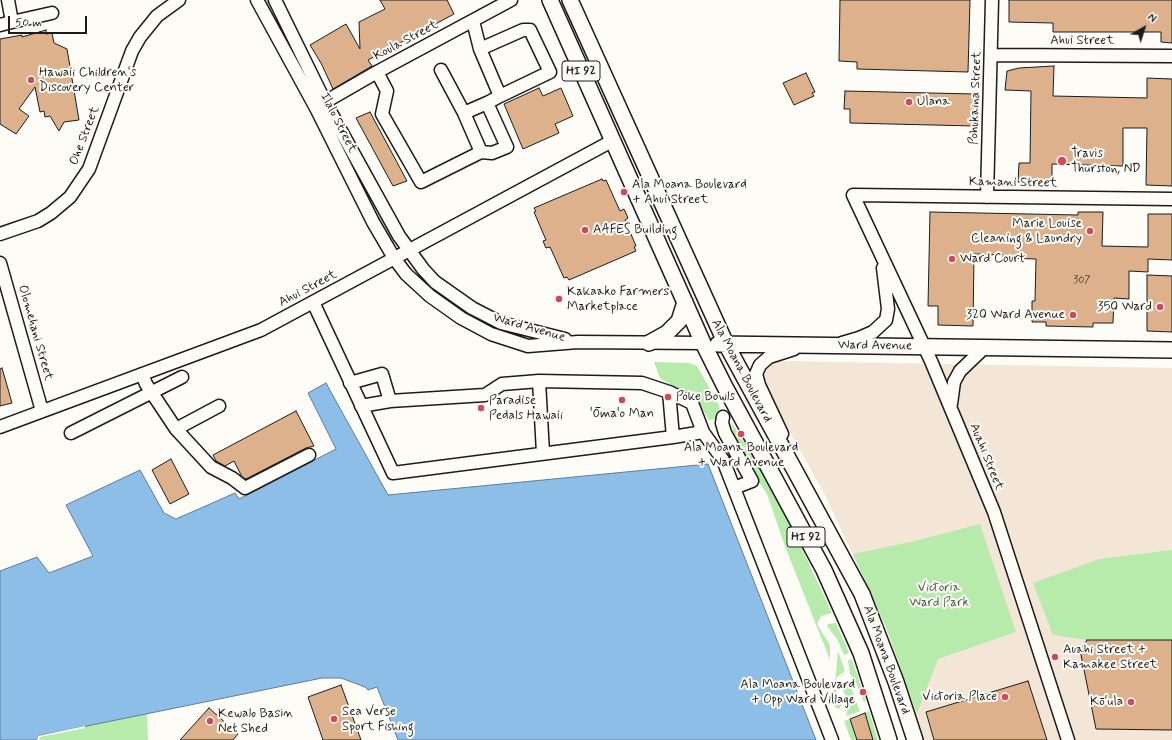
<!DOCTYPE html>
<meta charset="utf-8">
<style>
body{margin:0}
#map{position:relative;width:1172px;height:740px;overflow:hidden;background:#fdfcf7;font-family:Mynerve,sans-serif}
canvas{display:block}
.north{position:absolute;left:1124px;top:8px;width:40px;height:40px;-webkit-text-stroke:3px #fdfcf7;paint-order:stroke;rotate:39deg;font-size:11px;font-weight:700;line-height:16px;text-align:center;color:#1c1c1c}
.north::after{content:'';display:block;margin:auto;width:14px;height:18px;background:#1c1c1c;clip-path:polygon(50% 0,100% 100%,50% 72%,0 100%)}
.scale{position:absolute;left:8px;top:16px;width:79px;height:18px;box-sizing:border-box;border:2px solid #1c1c1c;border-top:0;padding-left:5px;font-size:12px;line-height:14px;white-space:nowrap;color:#1c1c1c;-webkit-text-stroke:3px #fdfcf7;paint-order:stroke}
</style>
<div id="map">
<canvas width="1172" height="740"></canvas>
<div class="north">N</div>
<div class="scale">50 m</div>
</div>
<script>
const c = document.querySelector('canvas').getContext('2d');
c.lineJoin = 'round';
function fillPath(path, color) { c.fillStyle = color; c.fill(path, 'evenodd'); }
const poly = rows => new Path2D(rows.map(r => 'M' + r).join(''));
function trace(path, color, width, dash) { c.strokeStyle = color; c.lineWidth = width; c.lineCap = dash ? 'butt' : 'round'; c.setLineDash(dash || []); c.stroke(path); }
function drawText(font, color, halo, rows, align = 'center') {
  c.font = font + ' Mynerve,sans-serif'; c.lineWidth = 4; c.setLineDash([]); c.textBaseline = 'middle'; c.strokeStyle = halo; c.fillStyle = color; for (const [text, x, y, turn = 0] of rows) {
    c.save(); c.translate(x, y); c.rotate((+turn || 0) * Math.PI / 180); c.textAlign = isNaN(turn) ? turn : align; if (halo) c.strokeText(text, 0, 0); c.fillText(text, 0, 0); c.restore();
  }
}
fillPath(poly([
 [778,361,1172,368,1172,740,924,740,883,619,824,493,764,386,762,379,764,372,768,366]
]), '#f3e6d7');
fillPath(poly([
 [264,0,268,0,314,88,310,89],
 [331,119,392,237,389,239,327,121],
 [417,274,419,274,439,292,466,310,526,337,524,338,515,336,477,322,443,300,416,275],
 [654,362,689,363,697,366,719,405,719,410,715,419,709,420,698,402,660,378],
 [731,422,748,448,788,519,832,613,821,616,817,624,830,645,830,660,786,549,767,494,736,447],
 [980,524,1016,632,938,659,917,714,888,632,853,554,915,541],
 [1172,550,1172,640,1087,640,1053,635,1033,583,1099,559],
 [836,623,849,653,844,655,837,639,827,626,828,624],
 [838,651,844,668,844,672,837,677,835,683],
 [852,659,866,701,864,702,855,680,850,674,848,660],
 [844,681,849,683,860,711,846,716,849,705,841,685],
 [834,685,842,704,839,709,835,707,832,699],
 [869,711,878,740,873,740,865,713],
 [147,714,148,740,37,740,38,736],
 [850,719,857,740,851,740,844,721]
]), '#b6ebac');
const water = poly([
 [326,383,388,495,708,464,816,740,398,740,377,687,368,690,365,687,341,678,322,678,38,736,37,740,0,740,0,571,37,557,49,573,93,556,66,505,140,470,164,513,176,519,235,493,239,499,336,449,308,393,326,383]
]);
fillPath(water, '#8cbee8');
trace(water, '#5f7d96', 1);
fillPath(poly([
 [85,726,85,728,40,737,39,740,37,740,38,736]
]), '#fdfcf7');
const building = poly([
 [380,0,447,0,454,14,368,60,372,66,333,89,321,63,310,45,346,24,360,49,359,22,385,9,380,0],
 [840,0,970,0,968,72,857,69,857,62,839,61,840,0],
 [1009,0,1172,0,1172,43,1161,42,1161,32,1053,32,1053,23,1009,22,1009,0],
 [46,30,46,34,52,33,54,43,67,49,79,120,64,122,59,131,50,116,45,117,44,111,40,112,35,87,19,109,29,116,16,134,0,124,0,39,22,35,22,37,46,30],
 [1054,66,1053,96,1147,98,1147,78,1172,79,1172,186,1146,185,1147,128,1123,128,1123,166,1052,164,1052,183,1018,182,1019,163,1030,163,1031,91,1005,90,1007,71,1019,68,1054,66],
 [806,73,815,92,812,93,814,96,794,105,783,83,806,73],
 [539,88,543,96,561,88,573,116,555,124,559,133,523,149,504,104,539,88],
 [845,91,974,94,974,126,850,123,850,109,844,109,845,91],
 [370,112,407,181,393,186,356,118,370,112],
 [602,179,603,181,606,180,620,211,624,209,628,218,625,220,636,246,634,247,636,251,569,280,567,277,564,278,550,247,546,248,543,241,546,240,534,212,536,211,534,208,602,179],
 [930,212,1078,215,1078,212,1103,212,1102,246,1148,247,1148,214,1172,214,1172,260,1148,259,1148,272,1129,271,1129,299,1114,298,1113,323,1093,323,1093,327,1046,326,1046,322,1032,322,1032,301,1035,301,1036,259,1003,258,1003,255,974,254,973,326,938,325,938,306,928,306,930,212],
 [1147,275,1172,276,1172,332,1147,331,1147,275],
 [2,368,12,403,0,406,0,369,2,368],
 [296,411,314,446,306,448,246,479,242,477,234,461,225,466,216,461,213,455,296,411],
 [171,459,189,494,170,504,152,470,171,459],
 [1087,640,1172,640,1172,730,1096,729,1080,650,1087,640],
 [1028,681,1047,740,934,740,926,712,1028,681],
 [341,685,361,740,323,740,308,697,341,685],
 [209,708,238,734,233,740,180,740,209,708],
 [865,713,873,740,857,740,850,719,865,713]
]);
fillPath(building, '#dcb18c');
trace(building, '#1c1c1c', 1);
const minor = poly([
 [257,0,316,108,373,222,394,258,406,274,430,296,461,318,491,334,528,346,578,342,703,343],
 [275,0,325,102,399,236,423,269,435,282,472,308,501,323,565,339],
 [473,21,480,49],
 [12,22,52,13],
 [0,25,12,22,8,0],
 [992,55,1172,56],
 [441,70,464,113],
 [377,72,387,91,382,114,421,182,481,152,464,113,487,103,500,96,550,72,530,30,523,30,480,49,500,96],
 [318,106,377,72,511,0],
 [481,152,492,153,507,147,487,103],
 [987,197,992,0],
 [0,234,38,221,51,213,70,197,89,169,132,51,140,37,157,16,179,0],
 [0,263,42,411],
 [313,302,393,473,673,437,703,432],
 [842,343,859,338,873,332,886,320,888,309,883,268],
 [142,374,146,384,176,429,211,467,232,478,245,488,309,455],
 [350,383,382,374,390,401],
 [951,404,954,382,960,371,984,348],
 [361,406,390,401,485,395,502,384,539,381],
 [723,417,722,423,725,433,752,481,734,488],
 [0,427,261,330,612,141],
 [176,429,219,406],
 [71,433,182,377],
 [782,434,759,385,756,374,760,365,769,357,794,349],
 [673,437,669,392,692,403,703,432,723,460,832,740],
 [543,453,539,381,642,383,669,392],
 [1068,740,994,512,931,361,853,195,1172,199]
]);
const major = poly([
 [550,0,703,343,724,385,824,570,861,653,889,740],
 [570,0,726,344,862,594,896,682,915,740],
 [649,343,667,333,679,321,685,302],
 [718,344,1172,350]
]);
trace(minor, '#1c1c1c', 15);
trace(major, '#1c1c1c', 18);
trace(minor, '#fdfcf7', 12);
trace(major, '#fdfcf7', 15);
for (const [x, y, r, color] of [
 [31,80,4,"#d1495b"],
 [909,102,4,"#d1495b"],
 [1062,161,5,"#d1495b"],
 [624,192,4,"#d1495b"],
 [585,230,4,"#d1495b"],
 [1090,231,4,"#d1495b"],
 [952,259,4,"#d1495b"],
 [559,299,4,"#d1495b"],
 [1160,307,4,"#d1495b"],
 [1073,315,4,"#d1495b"],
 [668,397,4,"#d1495b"],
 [622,400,4,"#d1495b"],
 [481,408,4,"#d1495b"],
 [741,434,4,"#d1495b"],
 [1055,657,4,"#d1495b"],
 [863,692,4,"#d1495b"],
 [1005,697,4,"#d1495b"],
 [1131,702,4,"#d1495b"],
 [334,719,4,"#d1495b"],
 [210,721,4,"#d1495b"]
]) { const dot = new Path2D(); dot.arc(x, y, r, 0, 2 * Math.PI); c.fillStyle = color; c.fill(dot); trace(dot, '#fdfcf7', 1.5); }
drawText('11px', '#4c4138', null, [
 ["307",1082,281]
]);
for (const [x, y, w] of [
 [581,71,38],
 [806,537,38]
]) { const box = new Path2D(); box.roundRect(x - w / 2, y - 10, w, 20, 3); c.fillStyle = '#fdfcf7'; c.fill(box); trace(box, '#1c1c1c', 1); }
drawText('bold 12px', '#1c1c1c', null, [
 ["HI 92",581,71],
 ["HI 92",806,537]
]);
drawText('13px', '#1c1c1c', '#fdfcf7', [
 ["Koula Street",406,41,-28],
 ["Ahui Street",1082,41],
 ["Pohukaina Street",976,98,-88],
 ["Ilalo Street",338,123,63],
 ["Ohe Street",85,136,-69],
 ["Kamani Street",1013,183,1],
 ["Ahui Street",308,289,-28],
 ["Ward Avenue",529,328,16],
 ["Olomehani Street",35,333,74],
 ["Ward Avenue",875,346,1],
 ["Ala Moana Boulevard",741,371,62],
 ["Auahi Street",986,457,68],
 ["Ala Moana Boulevard",886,660,70]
]);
drawText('13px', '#1c1c1c', '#fdfcf7', [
 ["Hawaii Children's",39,73],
 ["Discovery Center",39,88],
 ["Ulana",917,102],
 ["Travis",1071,154],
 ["Thurston, ND",1071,169],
 ["Ala Moana Boulevard",632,185],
 ["+ Ahui Street",632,200],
 ["Marie Louise",1082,224,"right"],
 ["Cleaning & Laundry",1082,239,"right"],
 ["AAFES Building",593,230],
 ["Ward Court",960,259],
 ["Kakaako Farmers",567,292],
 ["Marketplace",567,307],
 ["350 Ward",1152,307,"right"],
 ["320 Ward Avenue",1065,315,"right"],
 ["Poke Bowls",676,397],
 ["Paradise",489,401],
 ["Pedals Hawaii",489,416],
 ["ʻŌmaʻo Man",622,414,"center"],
 ["Ala Moana Boulevard",741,448,"center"],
 ["+ Ward Avenue",741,463,"center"],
 ["Auahi Street +",1063,650],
 ["Kamakee Street",1063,665],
 ["Ala Moana Boulevard",855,685,"right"],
 ["+ Opp Ward Village",855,700,"right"],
 ["Victoria Place",997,697,"right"],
 ["Kōʻula",1123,702,"right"],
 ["Sea Verse",342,712],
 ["Sport Fishing",342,727],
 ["Kewalo Basin",218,714],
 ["Net Shed",218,729]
], 'left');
drawText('13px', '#4a5a47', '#fdfcf7', [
 ["Victoria",939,588],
 ["Ward Park",939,603]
]);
</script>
